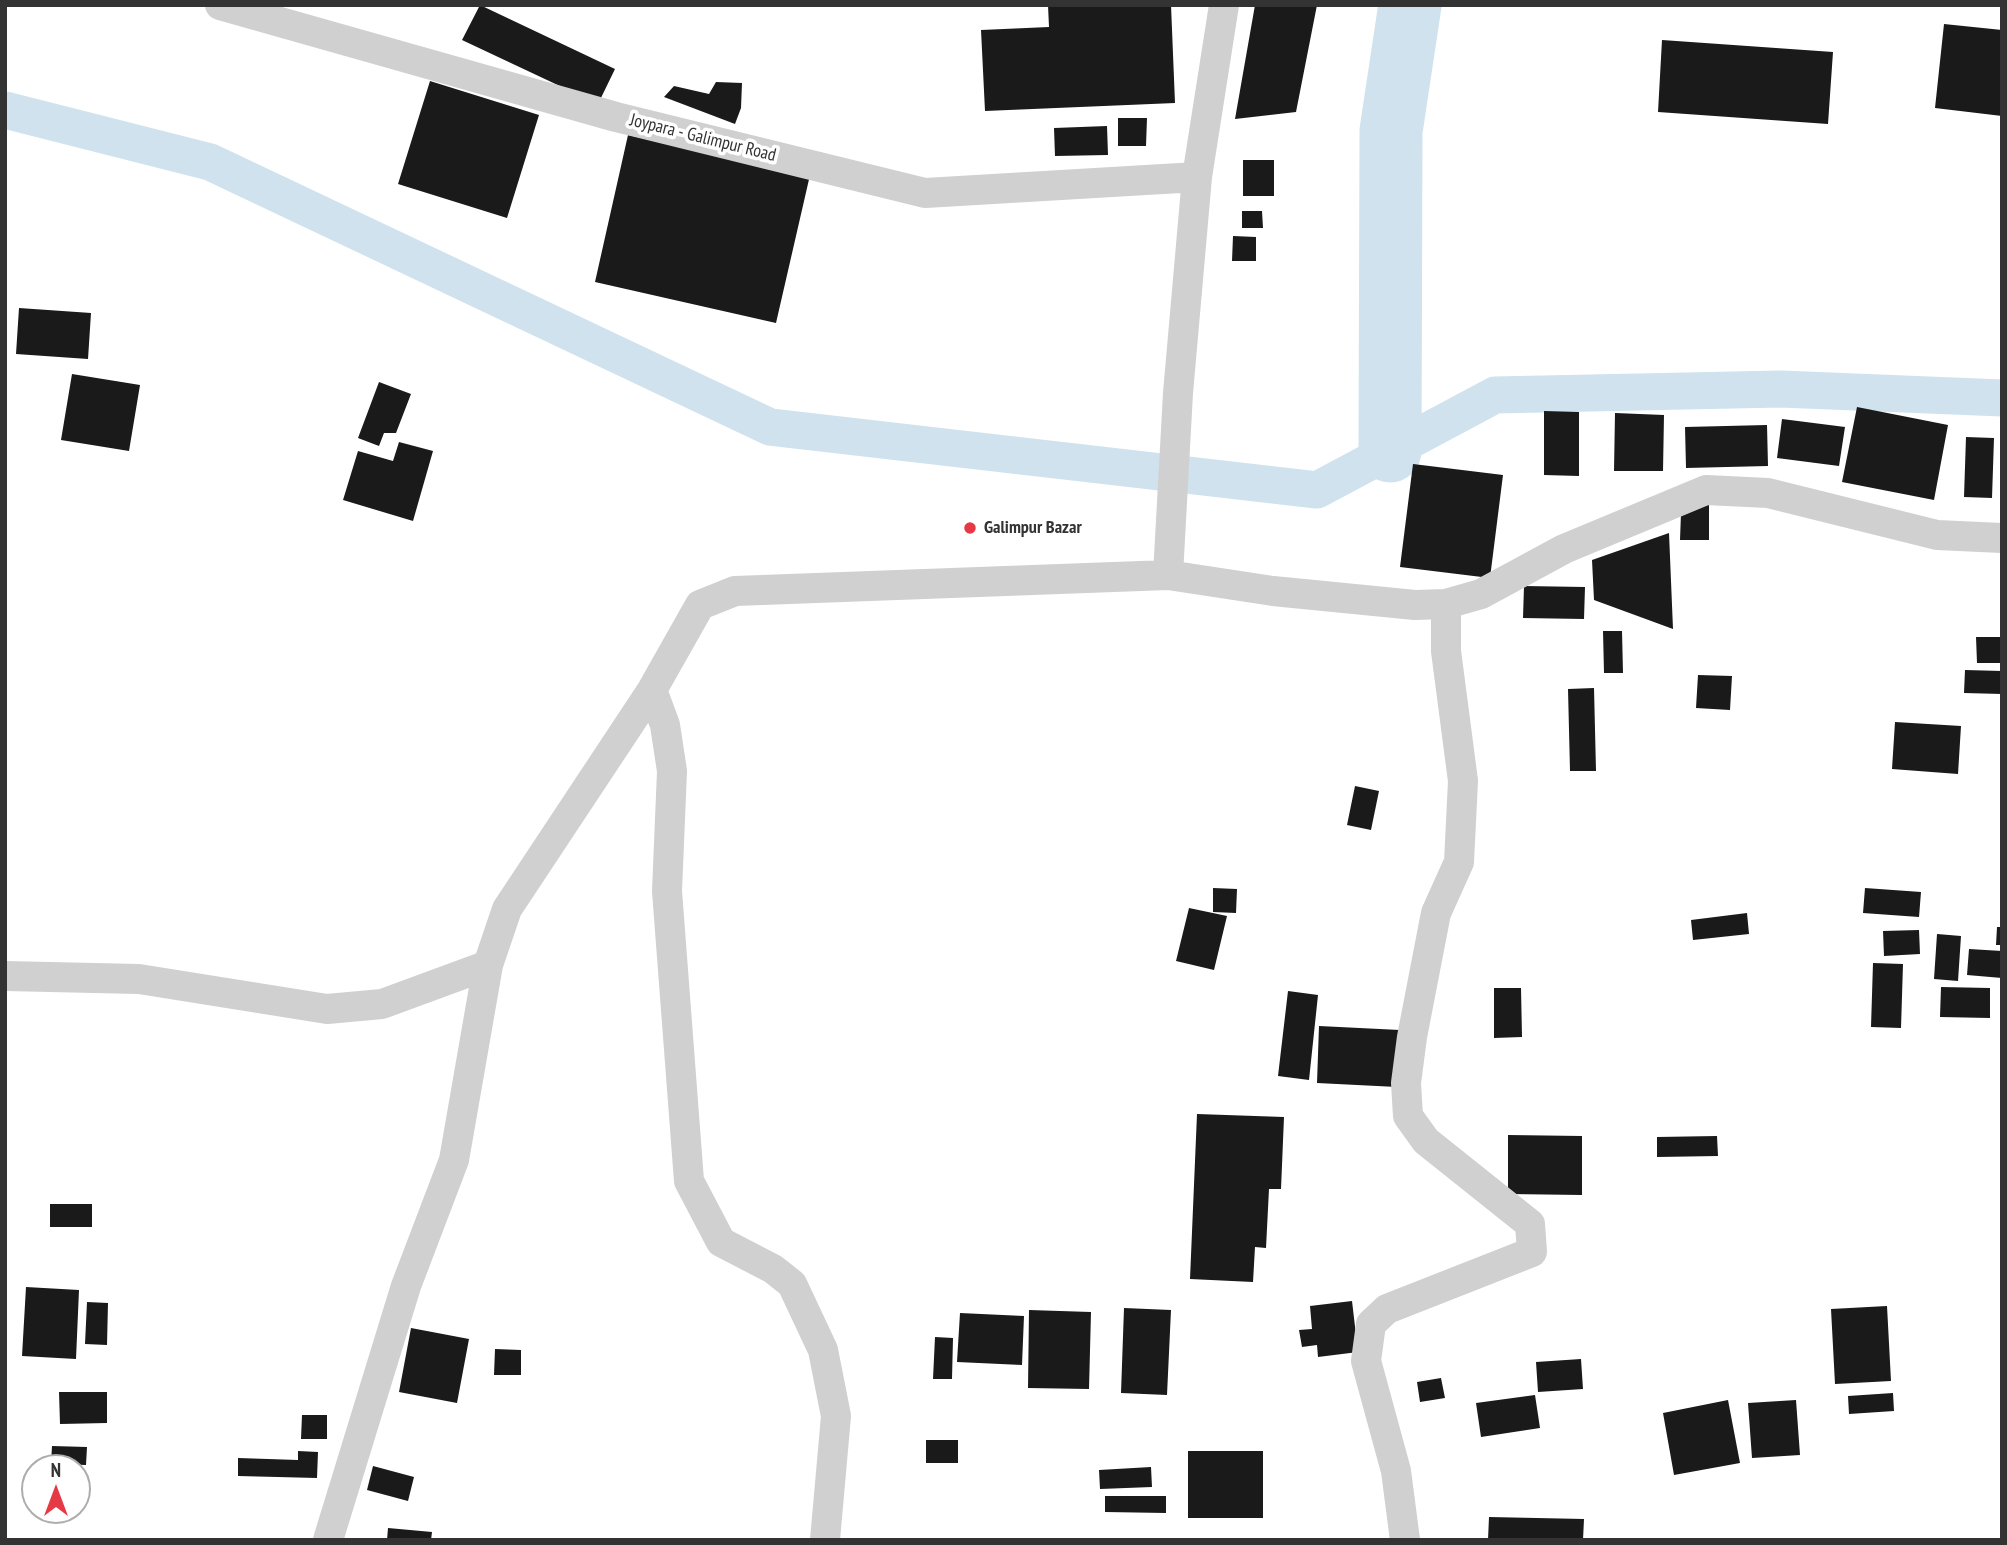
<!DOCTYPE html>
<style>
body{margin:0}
#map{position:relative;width:2007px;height:1545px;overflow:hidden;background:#fff;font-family:"PT Sans Narrow",sans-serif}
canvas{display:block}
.frame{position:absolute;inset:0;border:7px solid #333;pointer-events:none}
.north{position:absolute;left:21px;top:1454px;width:70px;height:70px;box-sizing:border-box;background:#fff;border:2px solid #adadad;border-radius:50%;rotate:0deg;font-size:19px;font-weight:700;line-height:28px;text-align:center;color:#333}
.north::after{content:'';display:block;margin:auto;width:24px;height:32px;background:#e63946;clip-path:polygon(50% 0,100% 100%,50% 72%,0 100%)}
</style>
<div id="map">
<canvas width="2007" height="1545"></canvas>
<div class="frame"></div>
<div class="north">N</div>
</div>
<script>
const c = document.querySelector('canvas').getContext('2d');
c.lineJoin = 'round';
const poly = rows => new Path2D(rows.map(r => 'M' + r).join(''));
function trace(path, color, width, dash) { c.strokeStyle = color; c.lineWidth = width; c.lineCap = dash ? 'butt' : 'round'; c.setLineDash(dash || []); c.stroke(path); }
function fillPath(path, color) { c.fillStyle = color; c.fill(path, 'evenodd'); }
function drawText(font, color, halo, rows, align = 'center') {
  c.font = font + ' "PT Sans Narrow",sans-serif'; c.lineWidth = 7; c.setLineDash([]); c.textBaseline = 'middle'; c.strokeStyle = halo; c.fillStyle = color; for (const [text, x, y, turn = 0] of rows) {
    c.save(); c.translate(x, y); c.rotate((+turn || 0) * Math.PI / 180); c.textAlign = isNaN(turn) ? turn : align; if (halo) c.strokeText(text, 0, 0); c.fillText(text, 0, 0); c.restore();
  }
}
trace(poly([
 [5,110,210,162,770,427,1317,490,1495,395,1781,389,2002,398]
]), '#cfe2ee', 37);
trace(poly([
 [1390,451,1391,131,1410,5]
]), '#cfe2ee', 63);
fillPath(poly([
 [480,5,615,69,598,104,462,40],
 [1048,5,1171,5,1175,103,985,111,981,30,1049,27],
 [1255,5,1317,5,1296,112,1235,119],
 [1944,24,2002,30,2002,116,1935,108],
 [1662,40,1833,52,1828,124,1658,112],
 [430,81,539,115,507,218,398,184],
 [716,82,742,83,741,108,735,124,664,97,674,86,709,94],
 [1118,118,1147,118,1146,146,1118,146],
 [1107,126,1108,155,1055,156,1054,128],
 [628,135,810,175,776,323,595,282],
 [1243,160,1274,160,1274,196,1243,196],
 [1242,211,1262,211,1263,228,1242,228],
 [1233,236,1256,237,1256,261,1232,261],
 [19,308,91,313,88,359,16,354],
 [72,374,140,385,129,451,61,440],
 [379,382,411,394,396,433,384,433,379,446,358,438],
 [1857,407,1948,425,1934,500,1842,482],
 [1544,411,1579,412,1579,476,1544,475],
 [1615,413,1664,415,1663,471,1614,471],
 [1782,419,1845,427,1839,466,1777,458],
 [1767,425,1768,466,1686,468,1685,427],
 [1966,437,1994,438,1992,498,1964,497],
 [399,442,433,451,413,521,343,500,358,451,393,461],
 [1413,464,1503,475,1490,578,1400,567],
 [1709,501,1709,540,1680,540,1681,513],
 [1669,533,1673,629,1594,600,1592,560],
 [1524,586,1585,587,1584,619,1523,618],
 [1603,631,1622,631,1623,673,1604,673],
 [1976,637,2000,637,2001,663,1977,663],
 [1965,670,2002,671,2002,694,1964,693],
 [1698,675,1732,676,1730,710,1696,708],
 [1594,688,1596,771,1570,771,1568,689],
 [1895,722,1961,726,1958,774,1892,769],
 [1355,786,1379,791,1371,830,1347,825],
 [1213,888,1237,889,1236,913,1213,912],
 [1865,888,1921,892,1919,917,1863,913],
 [1189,908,1227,916,1214,970,1176,961],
 [1747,913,1749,934,1693,940,1691,920],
 [1997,927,2002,927,2002,945,1996,945],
 [1919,930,1920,954,1884,956,1883,931],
 [1937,934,1961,936,1958,981,1934,979],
 [1969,949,2002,951,2002,978,1967,975],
 [1873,963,1903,964,1901,1028,1871,1027],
 [1941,987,1990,988,1990,1018,1940,1017],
 [1494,988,1521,988,1522,1037,1494,1038],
 [1288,991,1318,995,1309,1080,1278,1076],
 [1319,1026,1400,1030,1397,1087,1317,1083],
 [1197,1114,1284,1117,1281,1189,1269,1189,1266,1248,1255,1247,1253,1282,1190,1279],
 [1508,1135,1582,1136,1582,1195,1508,1194],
 [1717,1136,1718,1156,1657,1157,1657,1137],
 [50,1204,92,1204,92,1227,50,1227],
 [26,1287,79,1290,76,1359,22,1356],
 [1352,1301,1358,1352,1318,1357,1317,1345,1302,1347,1299,1330,1312,1329,1310,1306],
 [87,1302,108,1303,107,1345,85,1344],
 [1887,1306,1891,1381,1835,1384,1831,1309],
 [1124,1308,1171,1310,1167,1395,1121,1393],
 [1029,1310,1091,1312,1089,1389,1028,1388],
 [960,1313,1024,1316,1022,1365,957,1362],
 [411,1328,469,1339,457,1403,399,1392],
 [935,1337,953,1338,952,1379,933,1379],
 [495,1349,521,1350,521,1375,494,1375],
 [1581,1359,1583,1389,1538,1392,1536,1362],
 [1441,1378,1445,1398,1420,1402,1417,1382],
 [59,1392,107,1392,107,1423,60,1424],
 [1893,1393,1894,1411,1849,1414,1848,1396],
 [1535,1395,1540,1428,1481,1437,1476,1403],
 [1728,1400,1740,1463,1674,1475,1663,1413],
 [1796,1400,1800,1455,1752,1458,1748,1403],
 [302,1415,327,1415,327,1439,301,1439],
 [926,1440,958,1440,958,1463,926,1463],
 [52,1446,87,1447,86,1465,51,1464],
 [298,1451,318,1452,317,1478,238,1476,238,1458,298,1460],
 [1188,1451,1263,1451,1263,1518,1188,1518],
 [373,1466,414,1477,408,1501,367,1490],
 [1151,1467,1152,1487,1100,1489,1099,1470],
 [1105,1496,1166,1496,1166,1513,1105,1512],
 [1489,1517,1584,1519,1583,1540,1488,1540],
 [388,1528,432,1532,431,1540,387,1540]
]), '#1a1a1a');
trace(poly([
 [220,5,616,117,925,193,1197,177],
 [1168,575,1178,393,1197,177,1224,5],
 [652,690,665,725,672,771,667,891,689,1181,721,1242,773,1269,792,1284,823,1350,836,1416,825,1540],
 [5,976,139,979,327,1009,382,1004,488,965],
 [328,1540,406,1286,454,1160,488,965,507,909,652,690,700,605,735,591,1168,575,1273,591,1415,605,1446,604,1481,594,1564,549,1706,490,1768,493,1937,535,2002,538],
 [1405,1540,1396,1471,1366,1361,1371,1324,1387,1309,1532,1252,1530,1224,1426,1141,1408,1116,1406,1083,1412,1037,1436,913,1459,862,1463,781,1446,651,1446,604]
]), '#d0d0d0', 30);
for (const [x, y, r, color] of [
 [970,528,7,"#e63946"]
]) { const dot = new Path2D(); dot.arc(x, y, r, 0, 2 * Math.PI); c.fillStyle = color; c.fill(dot); trace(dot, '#fff', 2.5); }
drawText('18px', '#333', '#fff', [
 ["Joypara - Galimpur Road",703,138,14]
]);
drawText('bold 18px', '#333', '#fff', [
 ["Galimpur Bazar",984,528]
], 'left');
</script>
